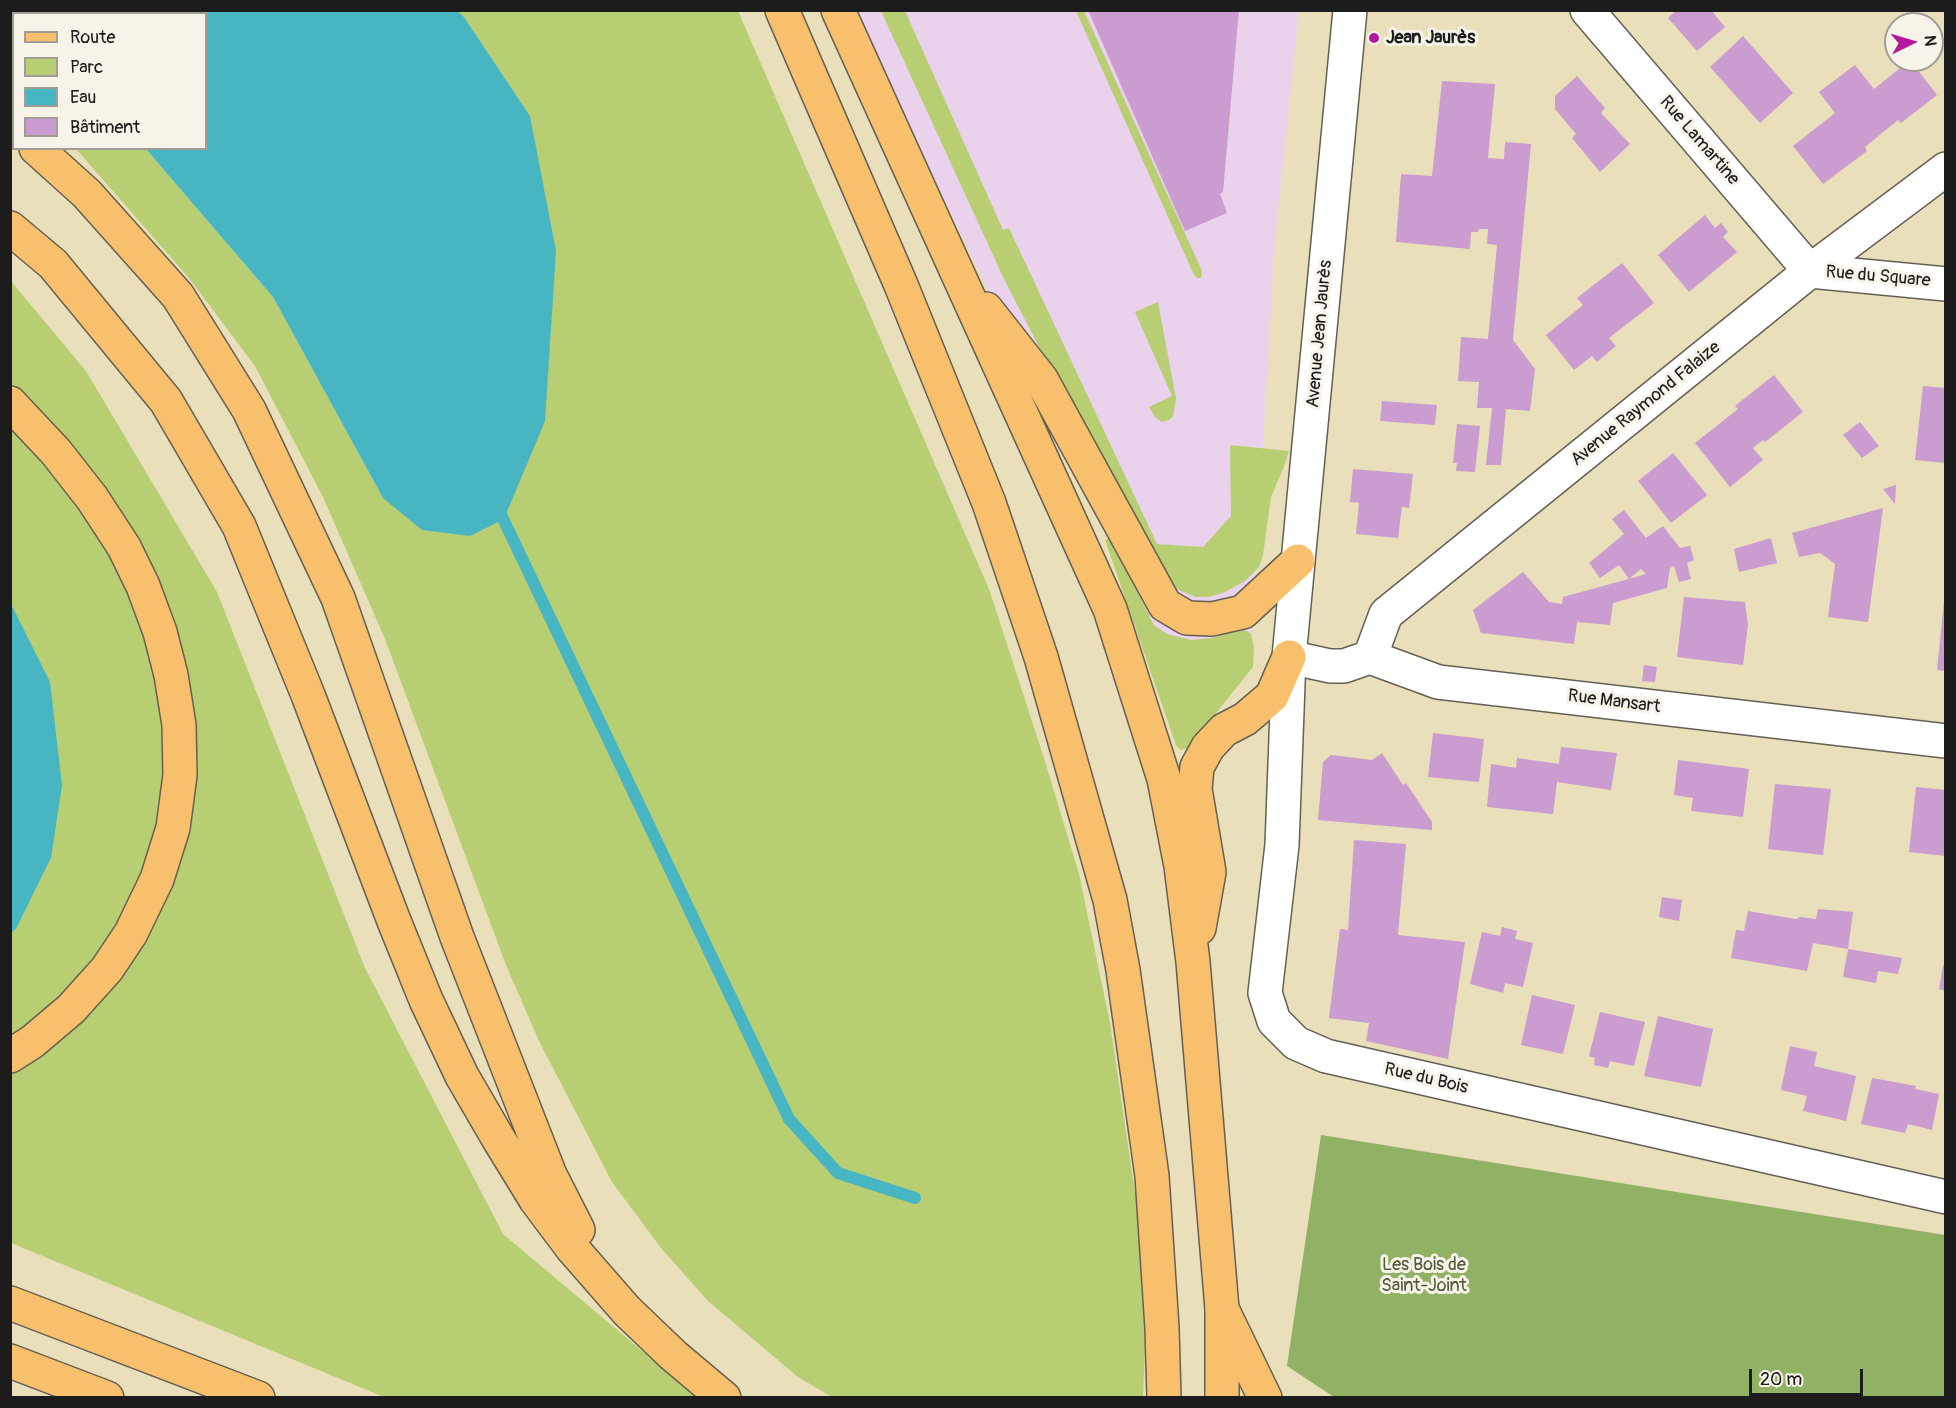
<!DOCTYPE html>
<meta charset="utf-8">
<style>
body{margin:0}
#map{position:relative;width:1956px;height:1408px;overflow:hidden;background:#e9dfbb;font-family:Pangolin,sans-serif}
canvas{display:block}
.frame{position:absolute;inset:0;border:12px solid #1c1c1c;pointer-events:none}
.legend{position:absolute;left:12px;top:12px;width:195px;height:138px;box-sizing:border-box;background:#f7f3e8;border:2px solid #9f9d96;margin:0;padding:8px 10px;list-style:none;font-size:18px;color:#1c1c1c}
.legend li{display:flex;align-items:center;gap:12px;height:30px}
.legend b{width:30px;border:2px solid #9f9d96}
.north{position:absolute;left:1884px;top:12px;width:60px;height:60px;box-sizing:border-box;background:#f7f3e8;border:2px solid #9f9d96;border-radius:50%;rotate:85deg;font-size:16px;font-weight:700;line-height:24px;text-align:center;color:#1c1c1c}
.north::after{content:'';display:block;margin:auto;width:21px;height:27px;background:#b5179e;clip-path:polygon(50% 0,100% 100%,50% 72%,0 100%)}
.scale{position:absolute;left:1749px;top:1369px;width:114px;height:27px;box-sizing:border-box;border:3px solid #1c1c1c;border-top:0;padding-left:8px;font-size:18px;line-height:21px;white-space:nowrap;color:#1c1c1c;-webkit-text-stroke:4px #f7f3e8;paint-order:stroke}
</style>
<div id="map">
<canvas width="1956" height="1408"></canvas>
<div class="frame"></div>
<ul class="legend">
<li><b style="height:8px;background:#f8bf6c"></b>Route</li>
<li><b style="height:16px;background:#b7ce73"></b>Parc</li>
<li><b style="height:16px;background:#48b5c3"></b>Eau</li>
<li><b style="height:16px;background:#ca9ccf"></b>Bâtiment</li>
</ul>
<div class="north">N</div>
<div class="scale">20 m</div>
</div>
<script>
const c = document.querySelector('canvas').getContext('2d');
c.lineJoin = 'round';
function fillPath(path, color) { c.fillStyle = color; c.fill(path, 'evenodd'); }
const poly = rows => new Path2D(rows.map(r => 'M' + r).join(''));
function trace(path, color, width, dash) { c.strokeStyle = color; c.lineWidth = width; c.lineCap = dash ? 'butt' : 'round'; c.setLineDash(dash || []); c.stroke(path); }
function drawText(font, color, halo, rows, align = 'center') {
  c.font = font + ' Pangolin,sans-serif'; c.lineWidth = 6; c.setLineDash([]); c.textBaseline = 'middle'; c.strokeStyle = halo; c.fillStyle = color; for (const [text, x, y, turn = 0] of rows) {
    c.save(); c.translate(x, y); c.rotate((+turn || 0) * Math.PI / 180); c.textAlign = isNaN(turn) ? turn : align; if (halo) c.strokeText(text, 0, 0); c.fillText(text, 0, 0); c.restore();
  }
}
fillPath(poly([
 [857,11,1299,11,1275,240,1250,666,1180,747,1107,537,898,104]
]), '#ead1ec');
fillPath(poly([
 [11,11,22,11,25,13,14,14,13,89,11,87],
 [456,11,738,11,989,589,1044,758,1079,874,1110,1023,1140,1227,1145,1346,1143,1397,832,1397,798,1377,708,1301,661,1248,612,1182,539,1041,506,965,385,639,323,497,255,366,189,278,76,149,146,149,273,297,383,498,530,116,464,17],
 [881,11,905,11,1003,230,1009,228,1157,544,1203,547,1231,516,1230,445,1289,451,1285,464,1271,497,1263,555,1259,567,1245,581,1225,592,1209,597,1196,597,1181,591,1166,580,1132,527,1004,279],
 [1076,11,1084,11,1202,271,1201,278,1197,278,1194,275],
 [10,280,86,371,217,592,365,968,503,1234,697,1397,384,1397,11,1243,11,933,16,929,51,858,12,604,11,602],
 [1158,302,1176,399,1173,416,1169,420,1162,422,1156,418,1149,407,1172,396,1135,312],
 [1110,538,1154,625,1167,634,1191,640,1212,638,1240,630,1247,631,1251,634,1254,647,1253,667,1188,748,1180,750,1176,745,1105,540]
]), '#b7ce73');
fillPath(poly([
 [1321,1135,1945,1235,1945,1397,1334,1397,1287,1366]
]), '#91b165');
fillPath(poly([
 [456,10,464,17,530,116,556,251,545,421,504,519,470,536,422,530,383,498,273,297,146,149,206,148,206,14,25,14,22,11],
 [10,602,50,682,62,785,51,858,16,929,11,933]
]), '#48b5c3');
trace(poly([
 [497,506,789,1119,838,1173,915,1198]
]), '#48b5c3', 12);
fillPath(poly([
 [1088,10,1239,10,1223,192,1220,194,1227,213,1185,231],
 [1677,10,1711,10,1725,27,1697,51,1668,18],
 [1743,36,1793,93,1760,123,1710,67],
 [1910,60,1937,95,1901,123,1898,120,1865,147,1867,151,1823,184,1793,146,1835,113,1819,92,1855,65,1874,89],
 [1577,76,1605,108,1601,113,1630,144,1600,172,1572,138,1576,134,1555,109,1555,96],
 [1442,81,1495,84,1488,158,1504,159,1505,142,1531,144,1513,340,1535,369,1530,411,1506,409,1501,465,1486,465,1492,408,1477,408,1479,382,1458,381,1461,337,1488,339,1497,245,1487,244,1488,229,1479,229,1478,232,1471,232,1470,249,1396,242,1401,174,1432,176],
 [1705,215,1715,228,1721,223,1728,232,1723,237,1737,252,1689,292,1658,255],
 [1622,263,1654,303,1609,338,1616,346,1597,362,1592,356,1574,370,1546,335,1583,305,1577,298],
 [1774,375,1803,412,1765,442,1763,440,1753,448,1763,460,1730,487,1695,443,1738,409,1735,406],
 [1923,386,1946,388,1946,463,1915,460],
 [1382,401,1437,405,1435,425,1380,421],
 [1860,422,1879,446,1862,458,1843,435],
 [1457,424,1480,426,1475,472,1456,471,1457,463,1453,463],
 [1673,453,1707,495,1671,523,1638,481],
 [1353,469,1413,474,1409,508,1402,507,1398,538,1356,534,1359,503,1350,502],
 [1896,485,1895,504,1883,489],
 [1883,508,1868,622,1828,617,1835,564,1820,553,1799,557,1792,533],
 [1624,510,1646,538,1663,526,1680,548,1690,546,1694,560,1687,563,1691,579,1679,582,1674,566,1670,568,1667,588,1613,603,1610,625,1577,622,1574,644,1481,633,1473,610,1523,572,1549,602,1562,604,1563,597,1625,580,1646,574,1641,569,1629,579,1619,565,1600,578,1589,563,1624,534,1612,519],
 [1771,538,1777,563,1739,572,1734,549],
 [1684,597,1745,602,1748,625,1743,665,1677,657],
 [1944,601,1946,602,1946,671,1937,670],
 [1644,665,1657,667,1655,682,1642,681],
 [1433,733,1484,739,1479,782,1428,777],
 [1561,747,1617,753,1611,790,1557,782,1553,814,1487,807,1491,764,1516,768,1517,758,1559,764],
 [1382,753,1403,785,1406,783,1432,822,1432,830,1318,820,1323,762,1331,755,1372,760],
 [1678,760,1749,769,1743,817,1691,811,1693,798,1674,795],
 [1775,784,1831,789,1823,855,1768,849],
 [1916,787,1946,790,1946,856,1909,852],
 [1354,840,1406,844,1398,935,1465,942,1448,1059,1366,1041,1369,1023,1329,1018,1340,929,1348,930],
 [1662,897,1682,900,1679,921,1659,917],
 [1818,909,1853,912,1848,949,1902,958,1898,974,1878,971,1876,983,1843,977,1848,949,1813,943,1807,971,1731,958,1736,930,1744,931,1748,911,1796,919,1800,917,1816,919],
 [1502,927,1517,931,1515,939,1533,943,1523,987,1505,983,1503,993,1470,984,1482,932,1500,936],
 [1943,965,1946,965,1946,991,1939,989],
 [1532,995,1575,1005,1563,1054,1521,1045],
 [1600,1012,1645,1022,1634,1066,1610,1061,1608,1068,1594,1065,1595,1058,1589,1056],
 [1658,1016,1713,1029,1701,1087,1644,1076],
 [1790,1046,1817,1052,1814,1066,1856,1076,1846,1121,1803,1111,1807,1096,1781,1090],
 [1872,1078,1916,1086,1915,1089,1939,1094,1932,1130,1908,1124,1905,1133,1861,1124]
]), '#ca9ccf');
const minor = poly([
 [1350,10,1289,657,1282,845,1265,993,1274,1021,1296,1043,1326,1056,1946,1197],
 [1587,10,1810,271,1946,284],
 [1289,657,1330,666,1344,666,1370,657,1438,682,1946,741],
 [1370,657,1386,614,1810,271,1946,169]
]);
const major = poly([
 [782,10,901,285,989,503,1041,657,1110,900,1123,970,1152,1176,1162,1328,1164,1398],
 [838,10,1110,609,1164,779,1181,866,1193,962,1222,1309,1222,1398],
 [986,309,1041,379,1165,605,1187,618,1212,619,1243,612,1298,561],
 [1199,928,1209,872,1195,789,1197,767,1208,747,1224,730,1245,719,1272,696,1289,657]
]);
const highway = poly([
 [10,125,14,128],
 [36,148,87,194,178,296,249,410,338,598,457,937,550,1175,578,1230],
 [10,228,53,264,166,401,239,526,308,695,394,921,426,1000,462,1076,498,1138,536,1200,572,1248,627,1311,673,1355,724,1398],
 [10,403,56,452,92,498,124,547,143,586,160,632,171,675,179,725,180,775,173,828,157,879,131,933,107,969,71,1009,32,1042,10,1056],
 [10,1303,258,1398],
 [1222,1309,1265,1398],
 [10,1361,107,1398]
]);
trace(minor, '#646054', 36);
trace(major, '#646054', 36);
trace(highway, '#646054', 36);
trace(minor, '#fff', 33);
trace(major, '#f8bf6c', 33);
trace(highway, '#f8bf6c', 33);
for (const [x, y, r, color] of [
 [1374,38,6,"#b5179e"]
]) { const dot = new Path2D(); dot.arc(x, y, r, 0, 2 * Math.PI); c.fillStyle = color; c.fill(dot); trace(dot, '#f7f3e8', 2); }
drawText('bold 18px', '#1c1c1c', '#f7f3e8', [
 ["Jean Jaurès",1386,38]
], 'left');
drawText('18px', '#1c1c1c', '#f7f3e8', [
 ["Rue Lamartine",1699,141,49],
 ["Rue du Square",1878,277,5],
 ["Avenue Jean Jaurès",1320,334,-85],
 ["Avenue Raymond Falaize",1646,404,-39],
 ["Rue Mansart",1614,702,7],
 ["Rue du Bois",1426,1079,13]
]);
drawText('18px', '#525a3a', '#f7f3e8', [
 ["Les Bois de",1424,1265],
 ["Saint-Joint",1424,1286]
]);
</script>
